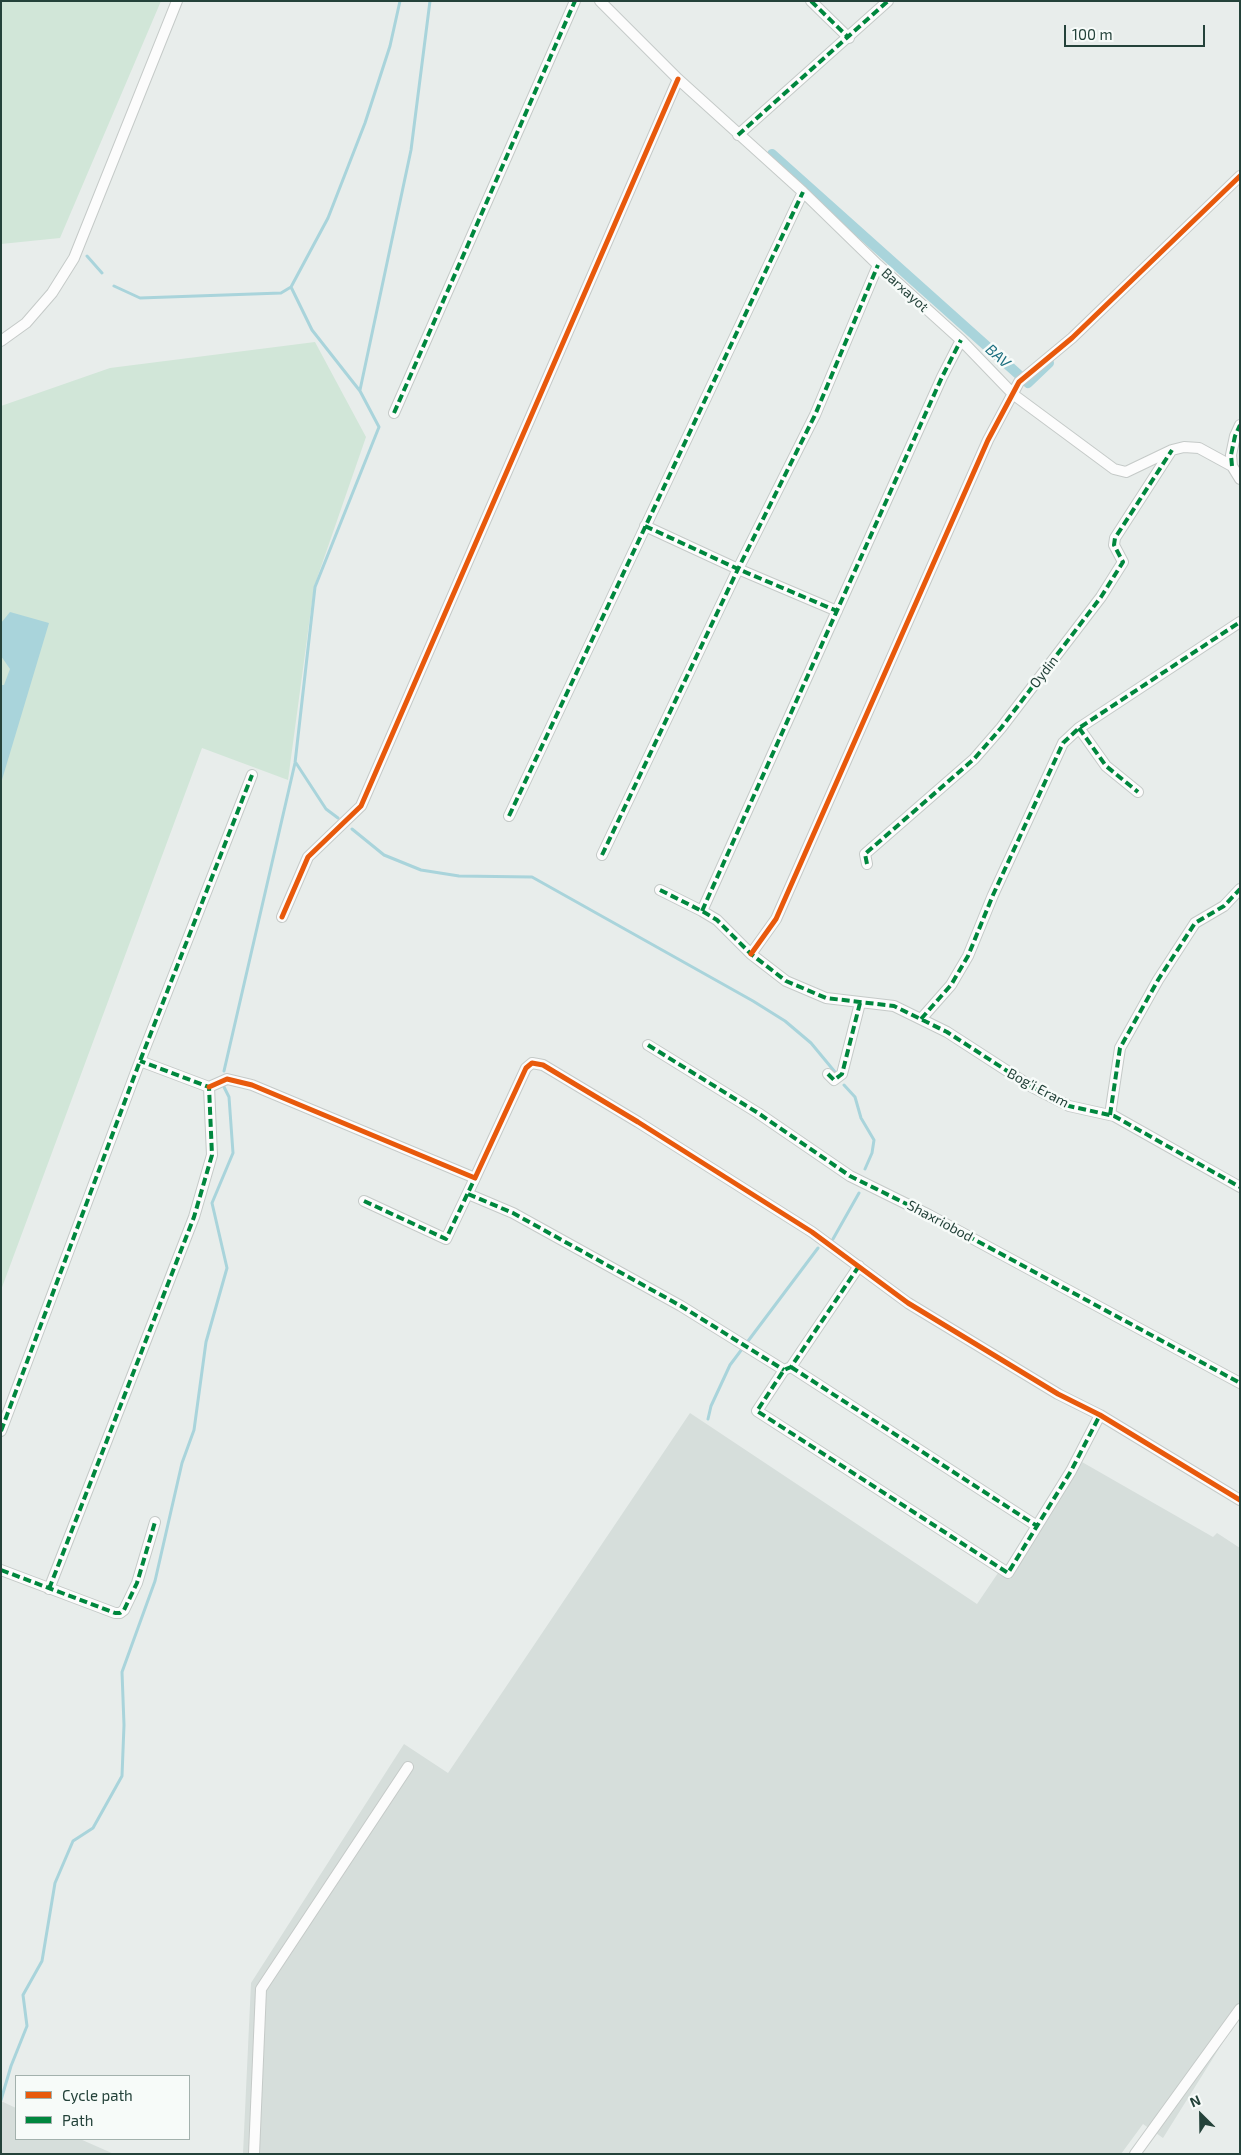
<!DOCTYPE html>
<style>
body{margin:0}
#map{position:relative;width:1241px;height:2155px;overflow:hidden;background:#e8edeb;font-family:"Exo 2",sans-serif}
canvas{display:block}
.frame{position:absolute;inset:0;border:2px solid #24423a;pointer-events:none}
.legend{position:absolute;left:15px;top:2075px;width:175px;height:65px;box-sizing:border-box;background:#f7fbf9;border:1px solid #a3b1ad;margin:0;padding:6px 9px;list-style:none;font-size:15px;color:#24423a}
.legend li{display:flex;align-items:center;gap:10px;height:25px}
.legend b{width:25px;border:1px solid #a3b1ad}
.north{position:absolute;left:1176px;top:2090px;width:50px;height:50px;-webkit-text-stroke:4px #f7fbf9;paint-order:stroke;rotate:337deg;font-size:14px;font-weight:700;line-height:20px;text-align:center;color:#24423a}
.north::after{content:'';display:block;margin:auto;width:18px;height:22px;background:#24423a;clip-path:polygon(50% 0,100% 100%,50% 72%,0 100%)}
.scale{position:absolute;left:1064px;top:25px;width:141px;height:22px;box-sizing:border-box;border:2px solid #24423a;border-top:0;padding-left:6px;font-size:15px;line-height:18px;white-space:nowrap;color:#24423a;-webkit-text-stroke:4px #f7fbf9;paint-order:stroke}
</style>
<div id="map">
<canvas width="1241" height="2155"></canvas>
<div class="frame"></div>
<ul class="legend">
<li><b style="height:6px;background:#e8590c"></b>Cycle path</li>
<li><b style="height:6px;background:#00873e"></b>Path</li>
</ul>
<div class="north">N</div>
<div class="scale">100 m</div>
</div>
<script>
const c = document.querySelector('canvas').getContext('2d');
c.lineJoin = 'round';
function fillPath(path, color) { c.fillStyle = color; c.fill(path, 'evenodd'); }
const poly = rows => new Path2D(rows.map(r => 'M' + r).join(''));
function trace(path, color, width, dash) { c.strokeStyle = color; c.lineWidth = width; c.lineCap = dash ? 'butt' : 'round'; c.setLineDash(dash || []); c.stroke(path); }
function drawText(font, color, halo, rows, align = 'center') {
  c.font = font + ' "Exo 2",sans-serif'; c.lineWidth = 5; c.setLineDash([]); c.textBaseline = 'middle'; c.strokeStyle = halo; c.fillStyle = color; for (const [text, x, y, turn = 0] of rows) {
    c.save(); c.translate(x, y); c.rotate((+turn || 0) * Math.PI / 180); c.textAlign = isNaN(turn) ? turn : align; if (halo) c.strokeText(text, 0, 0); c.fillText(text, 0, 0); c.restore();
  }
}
fillPath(poly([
 [690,1413,977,1604,998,1573,1010,1579,1082,1462,1213,1537,1217,1533,1240,1548,1240,2015,1163,2138,1143,2124,1121,2154,243,2154,251,1983,404,1744,448,1773],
 [1,2101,16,2108,16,2139,80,2139,114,2154,1,2154]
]), '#d6dedb');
fillPath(poly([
 [1,1,161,1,60,238,1,244],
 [315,342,366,437,314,587,288,780,202,748,1,1290,1,406,110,368]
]), '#d1e6d8');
fillPath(poly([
 [10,612,49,623,1,783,1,685,4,685,10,669,1,656,1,623]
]), '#a9d4db');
trace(poly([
 [87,256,102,273],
 [114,286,140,298,281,293,291,287,328,218,365,123,390,46,400,1],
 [360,390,411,150,430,1],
 [296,763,326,809,338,818],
 [352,829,384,855,421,870,459,876,532,877,753,1001,785,1021,811,1043,835,1072],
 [224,1071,295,763,315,587,379,427,360,391,312,330,291,287],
 [844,1085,855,1097,861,1118,874,1140,872,1153,865,1169],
 [833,1239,859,1193],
 [708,1419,711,1406,730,1365,818,1248],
 [1,2100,11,2066,27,2026,23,1995,42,1961,55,1883,73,1841,93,1828,122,1776,124,1725,122,1672,155,1581,182,1463,194,1430,206,1342,227,1268,212,1203,233,1153,229,1097,224,1087]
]), '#a9d4db', 3);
trace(poly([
 [772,154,1028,383,1049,363]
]), '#a9d4db', 10);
const street = poly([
 [600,1,678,79,803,192,878,265,961,340,1014,395,1114,469,1126,472,1172,450,1184,447,1199,448,1232,466,1240,479],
 [811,1,849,38],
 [738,135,888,1],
 [1,341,26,323,52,293,74,258,177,1],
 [394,413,575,1],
 [1232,466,1231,455,1235,436,1240,425],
 [645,526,738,569,837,611],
 [1079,728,1106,766,1138,792],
 [509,816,803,192],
 [602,855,738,569,815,415,878,265],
 [867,864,865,854,974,759,1001,728,1101,597,1123,562,1114,545,1115,538,1171,451],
 [660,890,702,911,717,920,751,954,786,981,826,998,894,1006,947,1032,1032,1087,1069,1106,1114,1116,1240,1187],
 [702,911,942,377,961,340],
 [282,917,308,857,361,806,678,79],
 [751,954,776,919,988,440,1019,382,1072,338,1240,176],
 [921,1019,951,985,968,956,993,895,1063,743,1079,728,1240,622],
 [648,1045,758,1113,850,1176,929,1215,1240,1383],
 [828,1074,834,1080,842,1074,860,1003],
 [209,1087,227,1079,252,1085,475,1178,526,1068,532,1063,543,1065,638,1122,812,1232,908,1303,1058,1394,1100,1415,1240,1500],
 [1110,1115,1120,1048,1158,980,1195,923,1224,906,1240,889],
 [468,1194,513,1213,681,1306,784,1370],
 [364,1201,446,1239,475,1178],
 [859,1266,791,1367,784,1370,757,1411,1008,1573,1071,1471,1100,1415],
 [791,1367,1037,1526],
 [1,1431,140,1061,252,775],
 [1,1570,115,1613,120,1613,124,1610,137,1583,155,1522],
 [49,1589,194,1217,212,1155,209,1087,140,1061],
 [254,2154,261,1989,408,1767],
 [1135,2154,1240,2009]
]);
trace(street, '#c5cac8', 12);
trace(street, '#fcfcfc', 10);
trace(poly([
 [811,1,849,38],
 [738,135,888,1],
 [394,413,575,1],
 [1232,466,1231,455,1235,436,1240,425],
 [645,526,738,569,837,611],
 [1079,728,1106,766,1138,792],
 [509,816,803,192],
 [602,855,738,569,815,415,878,265],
 [867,864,865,854,974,759,1001,728,1101,597,1123,562,1114,545,1115,538,1172,450],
 [660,890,702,911,717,920,751,954,786,981,826,998,894,1006,947,1032,1032,1087,1069,1106,1114,1116,1240,1187],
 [702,911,942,377,961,340],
 [921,1019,951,985,968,956,993,895,1063,743,1079,728,1240,622],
 [648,1045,758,1113,850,1176,929,1215,1240,1383],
 [828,1074,834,1080,842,1074,860,1003],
 [1110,1115,1120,1048,1158,980,1195,923,1224,906,1240,889],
 [468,1194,513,1213,681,1306,784,1370],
 [364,1201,446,1239,475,1178],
 [859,1266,791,1367,784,1370,757,1411,1008,1573,1071,1471,1100,1415],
 [791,1367,1037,1526],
 [1,1431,140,1061,252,775],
 [1,1570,115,1613,120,1613,124,1610,137,1583,155,1522],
 [49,1589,194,1217,212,1155,209,1087,140,1061]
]), '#00873e', 4, [8, 4]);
trace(poly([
 [282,917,308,857,361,806,678,79],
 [751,954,776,919,988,440,1019,382,1072,338,1240,176],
 [209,1087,227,1079,252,1085,475,1178,526,1068,532,1063,543,1065,638,1122,812,1232,908,1303,1058,1394,1100,1415,1240,1500]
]), '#e8590c', 5);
drawText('14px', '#24423a', '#f7fbf9', [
 ["Barxayot",905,290,42],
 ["Oydin",1044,672,-52],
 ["Bog'i Eram",1038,1088,28],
 ["Shaxriobod",940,1221,28]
]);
drawText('italic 15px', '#1c6f80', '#f7fbf9', [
 ["BAV",998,356,42]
]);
</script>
